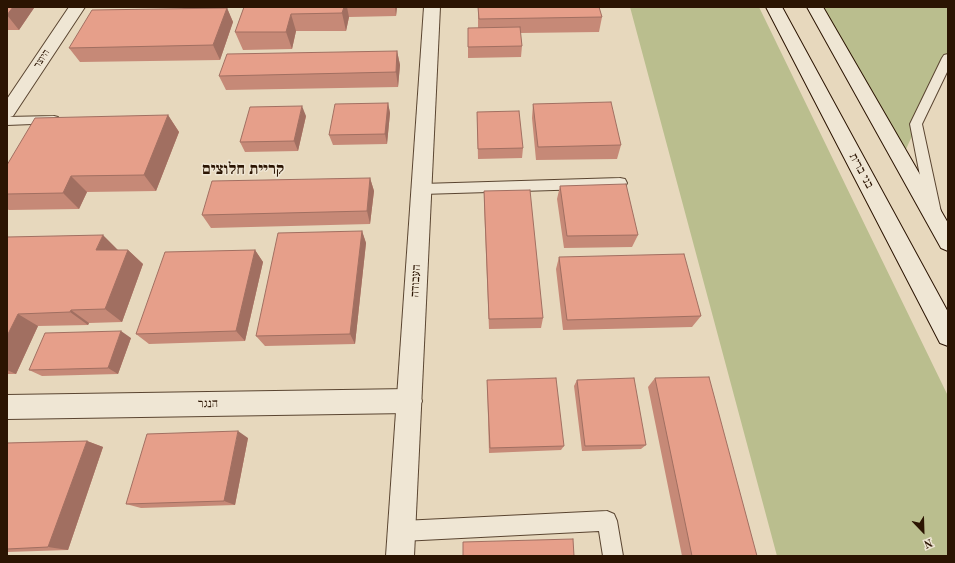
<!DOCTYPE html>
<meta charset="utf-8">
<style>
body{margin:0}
#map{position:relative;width:955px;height:563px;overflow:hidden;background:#e7d8bd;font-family:"Old Standard TT",serif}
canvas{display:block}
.frame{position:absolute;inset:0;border:8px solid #2b1402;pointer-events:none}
.north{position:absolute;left:903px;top:511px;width:40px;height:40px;-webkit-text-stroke:3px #efe6d4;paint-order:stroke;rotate:157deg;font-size:11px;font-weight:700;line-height:16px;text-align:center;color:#2b1402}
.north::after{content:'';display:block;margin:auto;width:14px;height:18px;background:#2b1402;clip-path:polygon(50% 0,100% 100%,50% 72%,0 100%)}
</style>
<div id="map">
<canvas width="955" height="563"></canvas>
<div class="frame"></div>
<div class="north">N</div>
</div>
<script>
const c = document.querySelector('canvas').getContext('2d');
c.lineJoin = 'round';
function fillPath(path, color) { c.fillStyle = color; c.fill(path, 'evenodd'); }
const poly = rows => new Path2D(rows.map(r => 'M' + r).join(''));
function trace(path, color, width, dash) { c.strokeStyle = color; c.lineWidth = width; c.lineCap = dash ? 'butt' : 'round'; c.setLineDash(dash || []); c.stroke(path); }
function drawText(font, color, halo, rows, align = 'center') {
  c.font = font + ' "Old Standard TT","Frank Ruhl Libre",serif'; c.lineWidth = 3; c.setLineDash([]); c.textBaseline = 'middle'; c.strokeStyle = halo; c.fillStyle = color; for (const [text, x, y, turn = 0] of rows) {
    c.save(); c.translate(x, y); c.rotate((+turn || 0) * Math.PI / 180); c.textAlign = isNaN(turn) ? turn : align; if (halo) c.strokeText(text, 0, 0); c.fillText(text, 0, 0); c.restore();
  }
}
fillPath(poly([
 [630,7,759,7,948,396,948,556,777,556],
 [814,7,948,7,948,58,901,160]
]), '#babe8e');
const service = poly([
 [948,54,948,70,922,124,941,212,939,216,934,217,929,216,927,212,910,124,942,58,944,55,948,54],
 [54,116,58,117,60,120,58,123,7,125,7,117,54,116],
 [620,178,625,179,627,183,625,187,620,188,422,194,417,193,415,189,417,185,422,184,620,178],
 [607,511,614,514,617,521,623,556,603,556,599,531,402,541,395,538,392,531,395,524,402,521,607,511]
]);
const minor = poly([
 [69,7,85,7,13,116,7,118,7,99,69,7],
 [409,389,418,392,422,401,418,410,409,413,7,419,7,395,409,389]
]);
const tertiary = poly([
 [424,7,440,7,414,556,386,556,424,7]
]);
const secondary = poly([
 [766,7,782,7,948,312,948,346,940,343,766,7],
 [807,7,823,7,948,223,948,251,941,248,807,7]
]);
trace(service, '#5a4531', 2);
trace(minor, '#5a4531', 2);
trace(tertiary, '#5a4531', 2);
trace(secondary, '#2b1402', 2);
fillPath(service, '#efe6d4');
fillPath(minor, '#efe6d4');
fillPath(tertiary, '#efe6d4');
fillPath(secondary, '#efe6d4');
fillPath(poly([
 [7,7,33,7,34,8,19,30,7,30],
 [184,7,241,7,241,8,227,8,233,22,220,60,80,62,69,48,184,8],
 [244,7,397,7,396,16,349,17,346,31,296,31,292,49,243,50,235,32],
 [478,7,602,17,599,32,520,33,522,46,521,57,468,58,468,28,478,28],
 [397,51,400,65,398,87,226,90,219,76],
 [388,103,390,113,387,144,333,145,329,135],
 [533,104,621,145,617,159,536,160,532,118],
 [477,112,523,148,522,158,478,159],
 [168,115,179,132,156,191,87,192,79,209,9,210,7,209,7,165],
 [306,116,298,151,245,152,240,142],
 [370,178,374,191,370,224,211,228,202,215],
 [560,186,638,235,632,247,564,248,557,199],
 [484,191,543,318,541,328,489,329,484,204],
 [362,231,366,243,355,344,265,346,256,336],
 [7,237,118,250,128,250,143,264,122,322,89,323,88,325,38,326,16,374,7,374],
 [255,250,263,262,245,341,149,344,136,334],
 [559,257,701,316,692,327,563,330,556,269],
 [131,338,118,374,42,376,29,370],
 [655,378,757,556,682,556,648,387],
 [487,380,564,446,561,450,489,453],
 [577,380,646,445,641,449,582,451,574,386],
 [248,438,235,505,141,508,126,504],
 [87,441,103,447,68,550,7,552,7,443]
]), '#c68977');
fillPath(poly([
 [13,7,33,7,34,8,19,30,7,15],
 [344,7,347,7,349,17,346,31,342,13],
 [395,7,397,7,396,16],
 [227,8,233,22,220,60,213,45],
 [291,14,296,31,292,49,286,32],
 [397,51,400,65,398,87,396,72],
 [388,103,390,113,387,144,385,134],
 [302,106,306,116,298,151,294,141],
 [168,115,179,132,156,191,144,175],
 [71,176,87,192,79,209,63,193],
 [370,178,374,191,370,224,367,211],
 [362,231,366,243,355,344,350,334],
 [103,235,118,250,96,250],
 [128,250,143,264,122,322,105,309],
 [255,250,263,262,245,341,236,331],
 [71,310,89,323,88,325,70,312],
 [18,314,38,326,16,374,7,370,7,336],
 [121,331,131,338,118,374,108,368],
 [238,431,248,438,235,505,224,501],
 [87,441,103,447,68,550,48,547]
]), '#a16f61');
const building = poly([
 [7,7,13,7,7,15,7,7],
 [244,7,344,7,342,13,291,14,286,32,235,32,244,7],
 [478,7,599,7,602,17,479,19,478,7],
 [227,8,213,45,69,48,92,10,227,8],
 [520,27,522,46,468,47,468,28,520,27],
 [397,51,396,72,219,76,227,54,397,51],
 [611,102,621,145,538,147,533,104,611,102],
 [388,103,385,134,329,135,335,104,388,103],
 [302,106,294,141,240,142,250,107,302,106],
 [519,111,523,148,478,149,477,112,519,111],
 [168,115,144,175,71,176,63,193,7,194,7,165,35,118,168,115],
 [370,178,367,211,202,215,212,181,370,178],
 [626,184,638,235,567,236,560,186,626,184],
 [530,190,543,318,489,319,484,191,530,190],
 [362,231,350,334,256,336,278,233,362,231],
 [103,235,96,250,128,250,105,309,71,310,70,312,18,314,7,336,7,237,103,235],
 [255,250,236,331,136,334,165,252,255,250],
 [684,254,701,316,567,320,559,257,684,254],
 [121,331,108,368,29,370,45,333,121,331],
 [709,377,757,556,692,556,655,378,709,377],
 [556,378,564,446,490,448,487,380,556,378],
 [634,378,646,445,585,446,577,380,634,378],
 [238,431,224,501,126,504,147,434,238,431],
 [87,441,48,547,7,549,7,443,87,441],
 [573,539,574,556,463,556,463,542,573,539]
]);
fillPath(building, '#e69f8a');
trace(building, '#a16f61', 1);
drawText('10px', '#2b1402', '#efe6d4', [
 ["היוצר",42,59,-56]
]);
drawText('12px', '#2b1402', '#efe6d4', [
 ["בני ברית",861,171,62],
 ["העבודה",416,281,-87],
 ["הנגר",208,404,-1]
]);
drawText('bold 16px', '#2b1402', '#efe6d4', [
 ["קריית חלוצים",243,170]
]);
</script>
